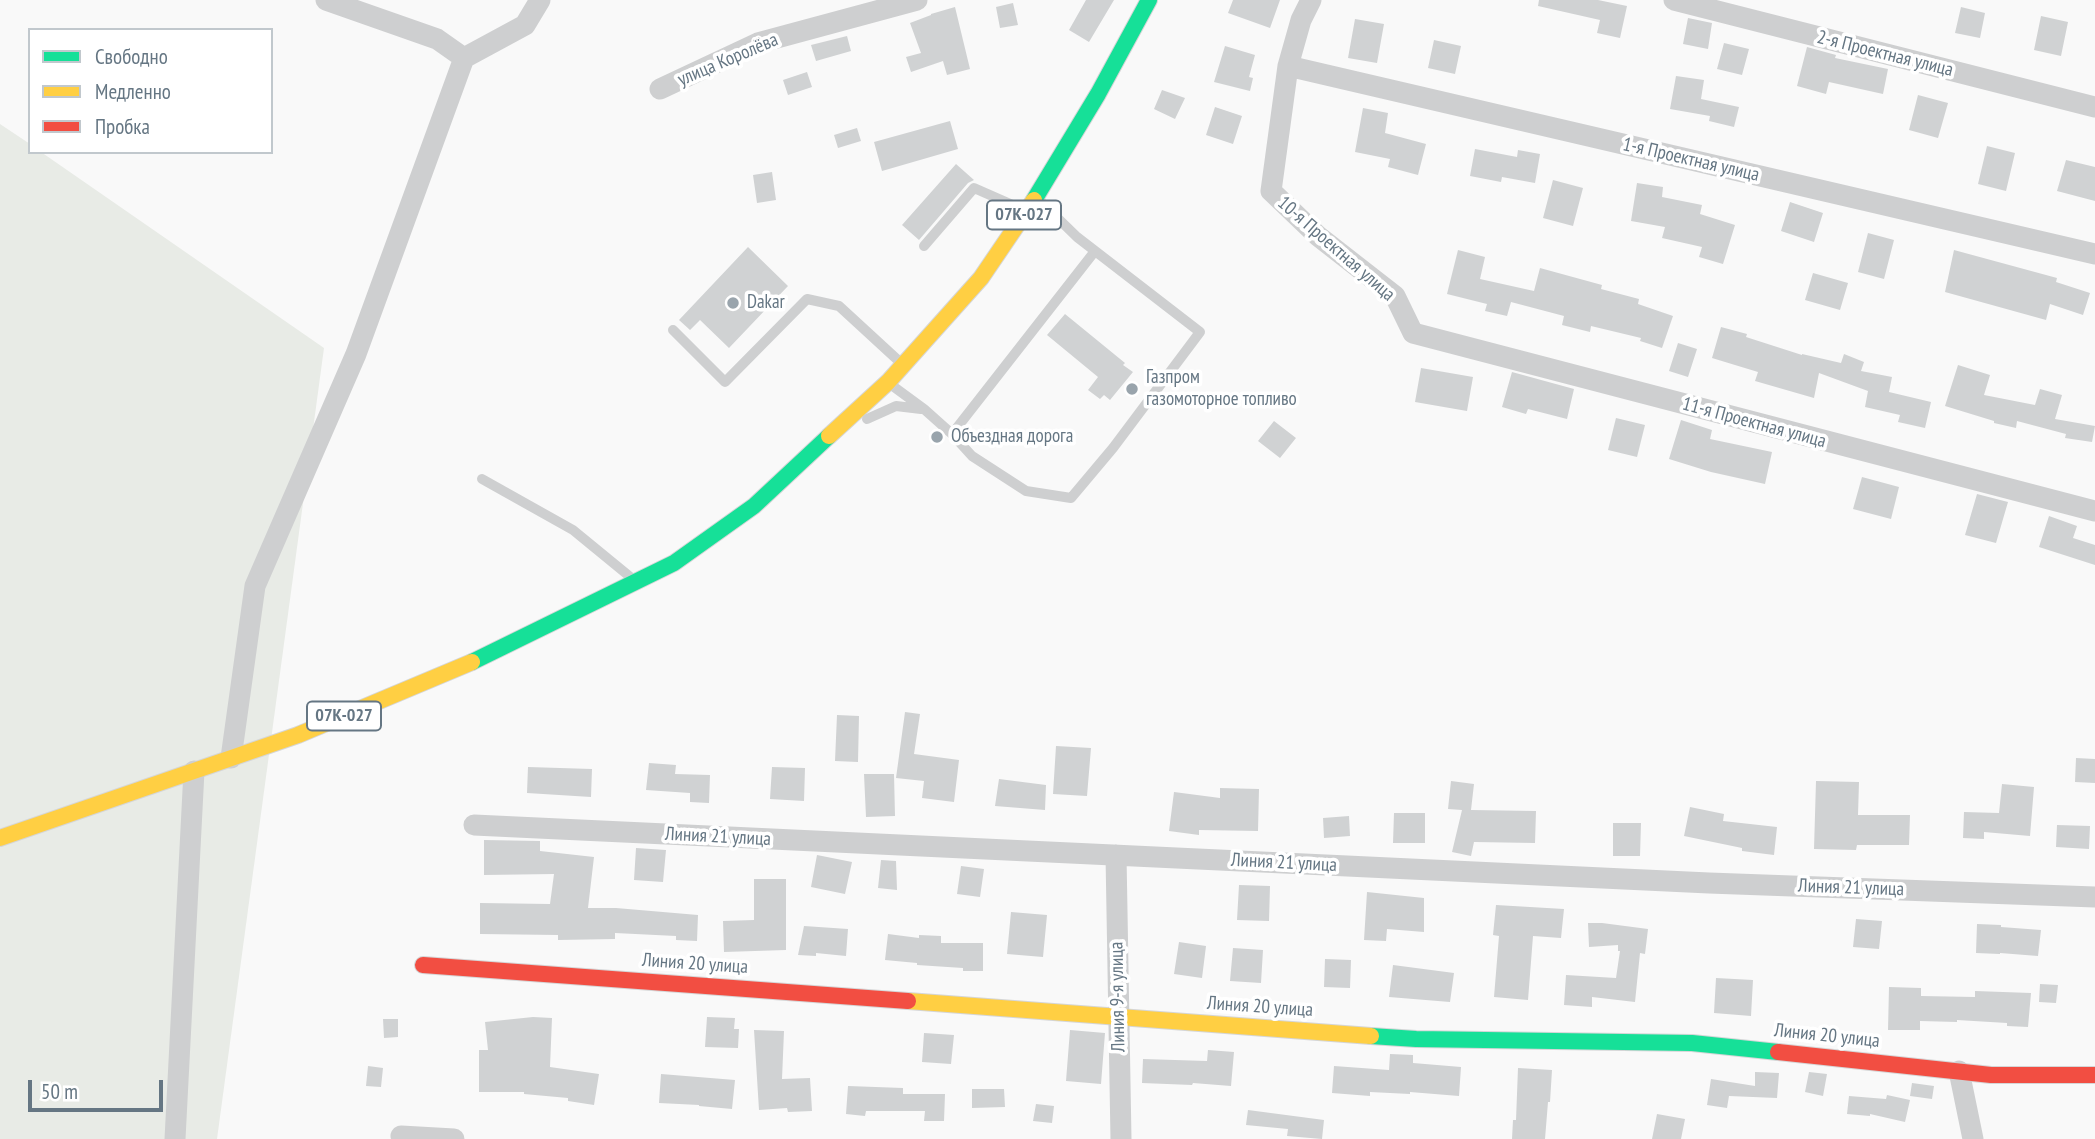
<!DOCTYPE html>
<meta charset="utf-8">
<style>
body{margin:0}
#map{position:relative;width:2095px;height:1139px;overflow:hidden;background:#f9f9f9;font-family:"PT Sans Narrow",sans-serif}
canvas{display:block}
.legend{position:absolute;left:28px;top:28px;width:245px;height:126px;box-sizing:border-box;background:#fff;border:2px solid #c1c8cd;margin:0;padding:9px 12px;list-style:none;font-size:21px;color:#657683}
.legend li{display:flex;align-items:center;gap:14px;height:35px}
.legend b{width:35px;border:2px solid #c1c8cd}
.scale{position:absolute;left:28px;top:1080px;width:135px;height:32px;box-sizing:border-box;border:4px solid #657683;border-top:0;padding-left:9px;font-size:21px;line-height:24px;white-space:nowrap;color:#657683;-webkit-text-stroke:5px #fff;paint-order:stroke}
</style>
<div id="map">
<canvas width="2095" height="1139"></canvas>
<ul class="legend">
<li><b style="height:9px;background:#16e098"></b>Свободно</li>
<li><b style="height:9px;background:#ffcf43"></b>Медленно</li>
<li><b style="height:9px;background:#f24e42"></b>Пробка</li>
</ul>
<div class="scale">50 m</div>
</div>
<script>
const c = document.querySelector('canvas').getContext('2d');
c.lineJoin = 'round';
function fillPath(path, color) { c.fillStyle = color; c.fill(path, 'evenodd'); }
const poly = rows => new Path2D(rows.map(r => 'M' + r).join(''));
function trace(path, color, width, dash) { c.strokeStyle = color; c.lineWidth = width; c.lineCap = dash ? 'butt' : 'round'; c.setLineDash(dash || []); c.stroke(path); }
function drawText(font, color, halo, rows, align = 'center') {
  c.font = font + ' "PT Sans Narrow",sans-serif'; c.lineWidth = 7; c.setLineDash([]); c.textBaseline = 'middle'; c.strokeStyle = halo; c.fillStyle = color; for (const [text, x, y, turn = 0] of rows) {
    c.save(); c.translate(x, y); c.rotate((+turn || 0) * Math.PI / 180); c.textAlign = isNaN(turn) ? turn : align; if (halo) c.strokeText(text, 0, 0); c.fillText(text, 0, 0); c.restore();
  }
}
fillPath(poly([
 [0,124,30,144,30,152,41,152,324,348,217,1139,0,1139]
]), '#e8ebe6');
fillPath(poly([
 [1086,0,1114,0,1089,42,1069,30],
 [1233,0,1280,0,1270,28,1228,13],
 [1539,0,1598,0,1627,6,1620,38,1597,33,1600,20,1538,6],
 [1013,3,1018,25,1000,28,996,7],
 [955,7,970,69,947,75,943,61,911,72,906,57,921,53,910,23,931,15,931,14],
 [1961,7,1985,13,1980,38,1955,33],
 [2041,16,2068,22,2061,56,2034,50],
 [1688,18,1712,23,1708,49,1683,44],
 [1355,19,1384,24,1377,63,1348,58],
 [847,36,851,51,816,61,811,45],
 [1434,40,1461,46,1455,74,1428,68],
 [1724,43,1749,49,1742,75,1717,69],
 [1225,46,1255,55,1249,77,1253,78,1250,91,1214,82],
 [1807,47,1836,55,1835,58,1888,69,1883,94,1829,82,1826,94,1797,86],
 [807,72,812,87,788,95,783,80],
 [1676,76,1704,80,1701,99,1739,107,1734,127,1709,121,1710,116,1670,109],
 [1162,90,1185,98,1175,119,1154,109],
 [1918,95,1948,103,1938,138,1909,130],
 [1215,107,1242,116,1233,144,1206,135],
 [1363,108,1388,113,1385,133,1426,144,1418,175,1388,167,1390,159,1355,152],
 [950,121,958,149,882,171,874,142],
 [857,128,861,141,838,148,834,135],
 [1987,146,2015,153,2006,191,1978,184],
 [1475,149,1517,157,1518,150,1540,154,1535,183,1502,177,1501,182,1470,176],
 [2066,160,2095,167,2095,201,2057,191],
 [956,164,974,180,968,183,919,240,902,225],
 [772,172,776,200,757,203,753,175],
 [1553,180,1583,188,1573,226,1543,218],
 [1637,183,1663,187,1662,197,1702,205,1700,214,1735,225,1723,264,1699,257,1702,247,1662,238,1665,227,1631,221],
 [1790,202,1823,213,1814,242,1781,231],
 [1868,233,1894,240,1884,279,1858,272],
 [748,247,788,286,729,348,700,320,690,330,679,320],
 [1458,250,1485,257,1480,279,1534,291,1540,268,1602,285,1601,289,1639,299,1638,304,1673,316,1662,348,1640,341,1641,338,1591,326,1590,332,1562,325,1564,316,1511,302,1507,316,1485,311,1487,304,1447,294],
 [1954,250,2057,278,2056,282,2090,293,2083,315,2050,304,2046,320,1945,292],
 [1813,273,1848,283,1840,310,1805,300],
 [1065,314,1125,363,1123,365,1133,372,1110,400,1104,395,1100,399,1088,390,1098,377,1047,335],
 [1721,327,1747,334,1746,337,1802,355,1802,354,1841,363,1844,354,1864,362,1861,371,1892,377,1889,392,1931,402,1925,428,1898,422,1900,415,1865,407,1868,391,1819,373,1814,398,1755,381,1758,372,1712,358],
 [1678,343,1697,349,1688,377,1669,371],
 [1958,365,1990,375,1984,395,2035,405,2040,389,2062,395,2055,419,2095,426,2092,442,2065,438,2066,434,2017,421,2016,428,1994,423,1994,421,1945,406],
 [1421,368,1473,377,1467,411,1415,402],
 [1512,372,1574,389,1567,419,1528,409,1526,414,1502,407],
 [1616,418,1645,425,1637,457,1608,450],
 [1681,420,1712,430,1710,439,1772,452,1765,484,1711,472,1669,459],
 [1274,421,1296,438,1280,458,1258,441],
 [1862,477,1899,487,1891,519,1853,509],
 [1977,494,2008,502,1996,543,1965,535],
 [2049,516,2077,526,2073,538,2095,545,2095,565,2039,547],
 [905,712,920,714,914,754,959,760,954,802,922,798,924,781,896,778],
 [837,715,859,716,858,762,835,761],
 [1056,746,1091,748,1087,796,1053,794],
 [2076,758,2095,759,2095,783,2075,782],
 [649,763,676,765,675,774,710,775,709,803,690,802,690,793,646,790],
 [528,767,592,769,591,797,527,793],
 [772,767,805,768,804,801,770,799],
 [864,774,894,774,895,816,866,817],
 [999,779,1046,785,1045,810,995,806],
 [1451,781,1474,784,1471,810,1536,811,1535,843,1474,842,1471,856,1452,852,1462,810,1448,809],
 [1816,781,1859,782,1858,815,1910,815,1909,845,1857,845,1856,850,1814,849],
 [2002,784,2034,787,2030,836,1984,832,1984,839,1963,838,1964,812,1999,813],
 [1220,788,1259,789,1258,831,1199,830,1199,835,1169,831,1174,792,1220,798],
 [1690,807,1724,814,1723,821,1777,827,1774,855,1742,851,1742,848,1684,836],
 [1394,813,1425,813,1425,843,1393,843],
 [1349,816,1350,836,1324,838,1323,818],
 [1613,823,1641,823,1640,856,1613,856],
 [2057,825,2090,826,2089,849,2056,847],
 [484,840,540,841,540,851,594,857,588,908,616,908,698,915,697,941,676,940,676,936,615,933,615,939,558,940,558,935,480,934,480,903,550,904,554,874,484,875],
 [636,848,666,850,663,882,634,880],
 [817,855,852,862,845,894,811,887],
 [881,860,896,861,897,890,878,888],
 [961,866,984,869,980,897,957,894],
 [754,879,786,879,786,950,724,952,723,921,754,920],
 [1239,885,1270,886,1269,921,1237,920],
 [1367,892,1424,898,1424,932,1387,929,1386,941,1364,940],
 [1496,905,1564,909,1561,938,1533,936,1528,1000,1494,997,1499,936,1493,935],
 [1011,912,1047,915,1043,957,1007,954],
 [1856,919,1882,921,1879,949,1853,947],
 [1588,923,1602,923,1648,929,1645,954,1640,953,1635,1002,1592,997,1592,1007,1564,1005,1566,975,1616,978,1620,951,1618,951,1618,945,1589,947],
 [1977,924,2001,925,2001,927,2041,930,2038,956,2000,953,2000,954,1976,953],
 [804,926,848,929,846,956,816,953,816,956,798,955],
 [888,934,919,938,919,935,941,936,941,943,983,943,983,971,963,971,963,968,917,965,917,963,885,960],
 [1179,942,1206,946,1202,978,1174,974],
 [1233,948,1263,950,1261,983,1230,981],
 [1325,959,1351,960,1350,988,1324,987],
 [1393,965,1454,973,1450,1002,1389,997],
 [1716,978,1753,980,1751,1016,1714,1013],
 [2040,984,2058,985,2056,1003,2039,1002],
 [1889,987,1921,988,1921,996,1975,997,1975,991,2031,993,2028,1027,2007,1026,2007,1023,1957,1020,1957,1022,1920,1021,1920,1030,1888,1030],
 [533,1017,552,1018,550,1067,599,1074,594,1105,568,1101,568,1098,524,1094,524,1092,479,1092,479,1050,488,1050,485,1022],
 [707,1017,735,1018,734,1029,739,1029,738,1048,705,1047],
 [383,1019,398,1019,398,1037,384,1038],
 [754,1030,784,1031,782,1079,810,1078,812,1111,788,1112,787,1108,759,1110],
 [1070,1030,1105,1033,1101,1084,1066,1081],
 [924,1033,954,1035,951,1064,922,1062],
 [1208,1050,1234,1052,1231,1086,1193,1083,1192,1085,1142,1083,1143,1059,1207,1061],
 [1390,1054,1413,1055,1413,1063,1461,1067,1459,1096,1410,1092,1410,1094,1370,1092,1370,1096,1332,1093,1334,1066,1389,1070],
 [368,1066,383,1068,381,1087,366,1086],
 [1518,1068,1552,1070,1550,1102,1548,1102,1545,1139,1512,1139,1513,1120,1516,1120],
 [1755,1072,1779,1073,1777,1098,1729,1096,1727,1108,1707,1105,1711,1079,1755,1086],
 [1809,1072,1827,1074,1823,1096,1805,1092],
 [661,1074,735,1080,732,1109,699,1106,699,1105,659,1103],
 [1912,1083,1934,1086,1932,1099,1910,1096],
 [848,1086,903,1088,903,1094,945,1094,944,1121,924,1121,925,1111,866,1111,865,1116,846,1114],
 [972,1089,1004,1089,1005,1107,972,1108],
 [1887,1095,1910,1100,1905,1122,1870,1114,1870,1116,1847,1114,1849,1096,1886,1099],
 [1036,1104,1054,1106,1052,1123,1033,1121],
 [1248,1110,1324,1120,1322,1139,1287,1136,1288,1129,1246,1125],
 [1657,1114,1685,1119,1681,1139,1652,1139]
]), '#d0d2d3');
const fast = poly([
 [1034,200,1098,94,1149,0],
 [472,662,674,563,754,506,829,436],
 [1371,1036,1416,1039,1692,1043,1778,1052]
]);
const slow = poly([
 [829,436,888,382,981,278,1034,200],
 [0,838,298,735,472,662],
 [908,1001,1371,1036]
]);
const jam = poly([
 [423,965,908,1001],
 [1778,1052,1991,1075,2095,1075]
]);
trace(fast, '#d5d6d7', 18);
trace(slow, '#d5d6d7', 18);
trace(jam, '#d5d6d7', 18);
trace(poly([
 [924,246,974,188,1024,210],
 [673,330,725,382,807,299,839,306,901,363],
 [890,384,924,409,952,434,972,456,1026,491,1071,498,1113,448,1200,332,1077,237,1039,200],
 [867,419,896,406,921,409],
 [952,434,1095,251],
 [482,479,573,530,634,580]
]), '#cecfd0', 10);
trace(poly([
 [326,0,437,39,464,58],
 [1311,0,1301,20,1288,66,1271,191,1318,236,1395,296,1413,333,2095,511],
 [1674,0,2095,107],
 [1288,66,2095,254],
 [660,89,758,43,917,0],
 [231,758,255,586,356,354,464,58,525,25,540,0],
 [474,825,1709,883,2095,897],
 [1116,855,1121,1139],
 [1959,1071,1973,1139],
 [175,1139,194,771],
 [402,1139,401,1136,454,1139]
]), '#cecfd0', 21);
trace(fast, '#16e098', 16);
trace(slow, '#ffcf43', 16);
trace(jam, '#f24e42', 16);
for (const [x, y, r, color] of [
 [733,303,7,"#99a4ac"],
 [1132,389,7,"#99a4ac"],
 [937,437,7,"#99a4ac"]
]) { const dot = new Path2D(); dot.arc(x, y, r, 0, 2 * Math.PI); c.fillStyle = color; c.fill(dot); trace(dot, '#fff', 2.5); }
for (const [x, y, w] of [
 [1024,215,74],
 [344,716,74]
]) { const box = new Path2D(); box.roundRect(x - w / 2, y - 14.5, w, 29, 5); c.fillStyle = '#fff'; c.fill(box); trace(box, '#657683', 2); }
drawText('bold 18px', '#657683', null, [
 ["07К-027",1024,215],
 ["07К-027",344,716]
]);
drawText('19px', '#657683', '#fff', [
 ["2-я Проектная улица",1885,54,14],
 ["улица Королёва",728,60,-23],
 ["1-я Проектная улица",1691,160,13],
 ["10-я Проектная улица",1336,249,41],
 ["11-я Проектная улица",1754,423,15],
 ["Линия 21 улица",718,837,3],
 ["Линия 21 улица",1284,863,3],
 ["Линия 21 улица",1851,888,2],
 ["Линия 20 улица",695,964,4],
 ["Линия 9-я улица",1118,997,-91],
 ["Линия 20 улица",1260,1007,4],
 ["Линия 20 улица",1827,1036,6]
]);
drawText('19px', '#657683', '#fff', [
 ["Dakar",747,303],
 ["Газпром",1146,378],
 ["газомоторное топливо",1146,400],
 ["Объездная дорога",951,437]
], 'left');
</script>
